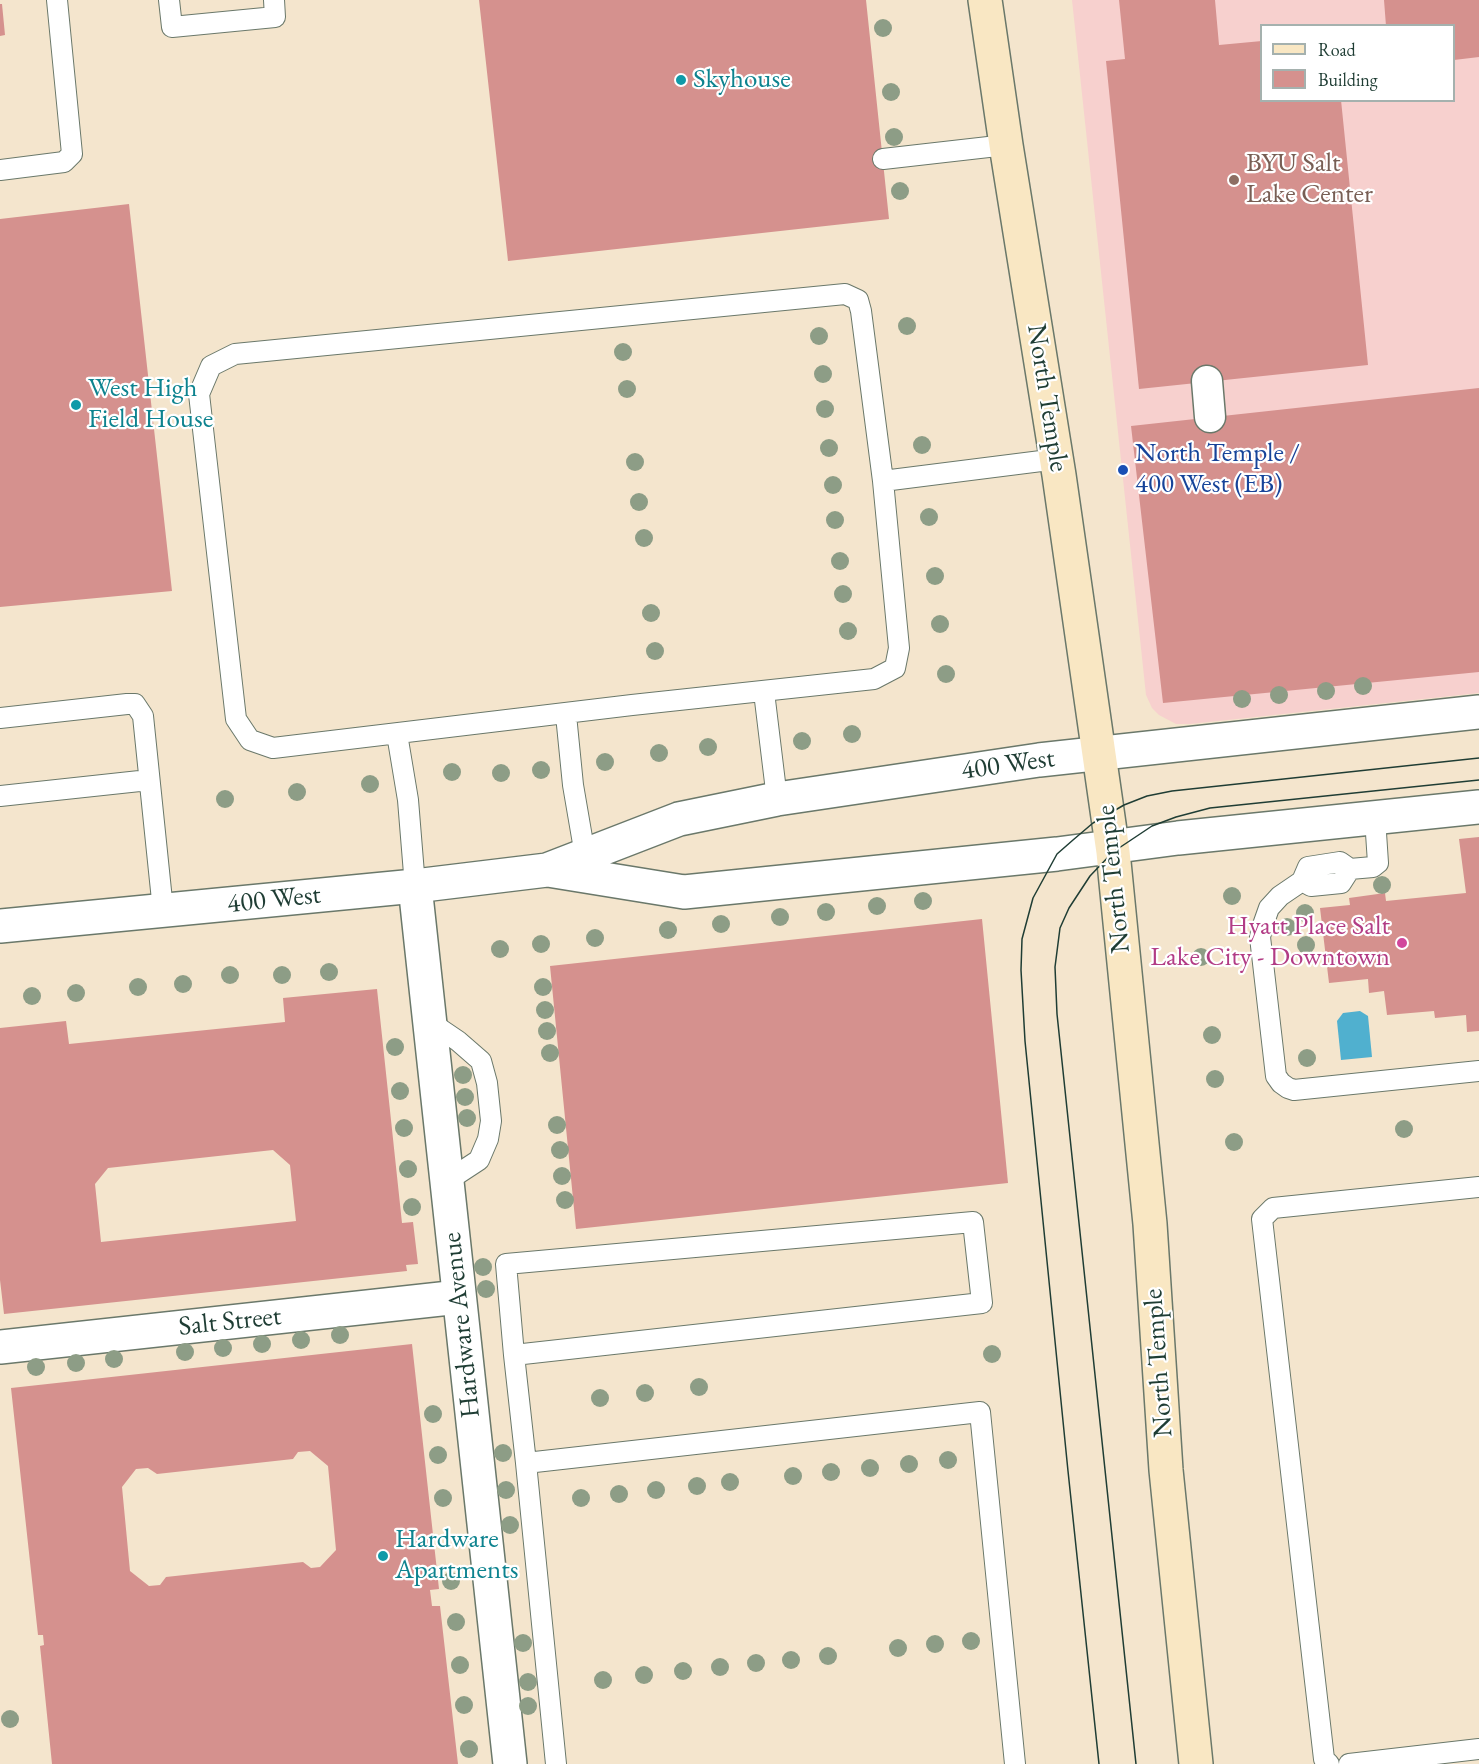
<!DOCTYPE html>
<style>
body{margin:0}
#map{position:relative;width:1479px;height:1764px;overflow:hidden;background:#f4e5cd;font-family:"EB Garamond",serif}
canvas{display:block}
.legend{position:absolute;left:1260px;top:24px;width:195px;height:78px;box-sizing:border-box;background:#fff;border:2px solid #a5b1ae;margin:0;padding:8px 10px;list-style:none;font-size:18px;color:#1f3d34}
.legend li{display:flex;align-items:center;gap:12px;height:30px}
.legend b{width:30px;border:2px solid #a5b1ae}
</style>
<div id="map">
<canvas width="1479" height="1764"></canvas>
<ul class="legend">
<li><b style="height:8px;background:#f9e7c3"></b>Road</li>
<li><b style="height:16px;background:#d5918e"></b>Building</li>
</ul>
</div>
<script>
const c = document.querySelector('canvas').getContext('2d');
c.lineJoin = 'round';
function fillPath(path, color) { c.fillStyle = color; c.fill(path, 'evenodd'); }
const poly = rows => new Path2D(rows.map(r => 'M' + r).join(''));
function trace(path, color, width, dash) { c.strokeStyle = color; c.lineWidth = width; c.lineCap = dash ? 'butt' : 'round'; c.setLineDash(dash || []); c.stroke(path); }
function drawText(font, color, halo, rows, align = 'center') {
  c.font = font + ' "EB Garamond",serif'; c.lineWidth = 4.5; c.setLineDash([]); c.textBaseline = 'middle'; c.strokeStyle = halo; c.fillStyle = color; for (const [text, x, y, turn = 0] of rows) {
    c.save(); c.translate(x, y); c.rotate((+turn || 0) * Math.PI / 180); c.textAlign = isNaN(turn) ? turn : align; if (halo) c.strokeText(text, 0, 0); c.fillText(text, 0, 0); c.restore();
  }
}
fillPath(poly([
 [1072,0,1479,0,1479,693,1190,724,1176,724,1159,715,1152,708,1146,695],
 [1262,26,1454,26,1454,100,1262,100]
]), '#f7d0ce');
fillPath(poly([
 [1360,1011,1368,1016,1372,1057,1341,1060,1337,1021,1343,1013]
]), '#50b0cf');
fillPath(poly([
 [479,0,866,0,889,219,508,261],
 [1119,0,1215,0,1219,45,1262,41,1262,100,1341,100,1368,365,1139,389,1106,61,1125,59],
 [1384,0,1479,0,1479,57,1454,60,1454,26,1386,26],
 [0,4,2,4,5,35,0,36],
 [129,204,172,591,0,607,0,219],
 [1479,388,1479,672,1163,703,1131,426],
 [1479,837,1479,1031,1467,1032,1466,1015,1435,1018,1434,1011,1387,1015,1384,991,1369,993,1368,979,1329,983,1320,908,1350,905,1349,898,1385,893,1386,901,1466,893,1459,839],
 [982,919,1008,1183,576,1229,550,966],
 [377,989,402,1223,413,1222,418,1264,406,1265,407,1271,4,1314,0,1280,0,1028,66,1021,69,1044,285,1022,283,998],
 [273,1150,290,1165,296,1221,101,1242,95,1184,108,1168],
 [412,1344,439,1589,430,1590,432,1606,440,1606,458,1764,52,1764,40,1646,44,1645,43,1635,38,1635,11,1388],
 [310,1451,328,1466,336,1550,320,1567,311,1568,303,1562,166,1577,160,1585,149,1586,130,1571,122,1487,136,1469,148,1468,157,1474,293,1459,298,1452]
]), '#d5918e');
const service = poly([
 [169,0,172,27,275,17,274,0],
 [883,159,1006,145],
 [0,170,64,162,72,154,57,0],
 [883,481,899,648,895,668,874,679,632,705,273,748,250,740,236,719,199,394,211,366,235,354,845,294,858,300,861,311,883,481,1057,459],
 [764,692,777,799],
 [566,715,573,785,585,855],
 [0,718,127,704,135,704,143,716,163,910],
 [397,734,408,800,415,886],
 [0,796,149,780],
 [1350,869,1373,867,1378,863,1375,818],
 [1302,881,1311,886,1341,883,1350,869,1340,862,1308,867,1302,881,1280,896,1269,908,1263,925,1260,937,1276,1076,1281,1083,1288,1088,1294,1090,1479,1071],
 [430,1022,458,1041,481,1061,487,1083,491,1121,488,1139,479,1160,447,1181],
 [514,1355,982,1303,973,1222,506,1264,514,1355,526,1463],
 [556,1764,526,1463,980,1412,1015,1764],
 [1329,1764,1324,1759,1262,1219,1273,1208,1479,1187],
 [1349,1764,1479,1749]
]);
const pedestrian = poly([
 [1207,381,1210,417]
]);
const minor = poly([
 [415,886,510,1764],
 [0,1347,459,1297]
]);
const tertiary = poly([
 [548,870,684,892,1057,854,1178,838,1479,807],
 [0,926,415,886,547,870,679,819,777,799,1039,760,1479,712]
]);
const secondary = poly([
 [985,0,1006,145,1059,475,1113,852,1150,1224,1166,1470,1196,1764]
]);
trace(service, '#6a786a', 22);
trace(pedestrian, '#6a786a', 33);
trace(minor, '#6a786a', 36);
trace(tertiary, '#6a786a', 36);
trace(secondary, '#6a786a', 36);
trace(service, '#fff', 20);
trace(pedestrian, '#fff', 30);
trace(minor, '#fff', 33);
trace(tertiary, '#fff', 33);
trace(secondary, '#f9e7c3', 33);
trace(poly([
 [1099,1764,1068,1471,1025,1041,1021,970,1022,939,1033,898,1057,854,1073,840,1093,823,1124,805,1147,796,1172,791,1479,758],
 [1136,1764,1057,1014,1055,967,1060,928,1069,908,1090,876,1113,852,1152,826,1176,817,1210,808,1479,780]
]), '#1f3d34', 1.5);
c.fillStyle = '#8d9d86';
for (const [x, y] of [
 [883,28],
 [891,92],
 [894,137],
 [900,191],
 [907,326],
 [819,336],
 [623,352],
 [823,374],
 [627,389],
 [825,409],
 [922,445],
 [829,448],
 [635,462],
 [833,485],
 [639,502],
 [929,517],
 [835,520],
 [644,538],
 [840,561],
 [935,576],
 [843,594],
 [651,613],
 [940,624],
 [848,631],
 [655,651],
 [946,674],
 [1363,686],
 [1326,691],
 [1279,695],
 [1242,699],
 [852,734],
 [802,741],
 [708,747],
 [659,753],
 [605,762],
 [541,770],
 [452,772],
 [501,773],
 [370,784],
 [297,792],
 [225,799],
 [1382,885],
 [1232,896],
 [923,901],
 [877,906],
 [826,912],
 [1305,913],
 [780,917],
 [721,924],
 [1287,927],
 [668,930],
 [595,938],
 [541,944],
 [1306,945],
 [500,949],
 [1201,957],
 [329,972],
 [230,975],
 [282,975],
 [183,984],
 [138,987],
 [543,987],
 [76,993],
 [32,996],
 [545,1010],
 [547,1031],
 [1212,1035],
 [395,1047],
 [550,1053],
 [1307,1058],
 [463,1075],
 [1215,1079],
 [400,1091],
 [465,1097],
 [467,1118],
 [557,1125],
 [404,1128],
 [1404,1129],
 [1234,1142],
 [560,1150],
 [408,1169],
 [562,1176],
 [565,1200],
 [412,1207],
 [483,1267],
 [486,1289],
 [340,1335],
 [301,1340],
 [262,1344],
 [223,1348],
 [185,1352],
 [992,1354],
 [114,1359],
 [76,1363],
 [36,1367],
 [699,1387],
 [645,1393],
 [600,1398],
 [433,1414],
 [503,1453],
 [438,1455],
 [948,1460],
 [909,1464],
 [870,1468],
 [831,1472],
 [793,1476],
 [730,1482],
 [697,1486],
 [506,1490],
 [656,1490],
 [619,1494],
 [443,1498],
 [581,1498],
 [510,1525],
 [451,1581],
 [456,1622],
 [971,1641],
 [523,1643],
 [935,1644],
 [898,1648],
 [828,1656],
 [791,1660],
 [756,1663],
 [460,1665],
 [720,1667],
 [683,1671],
 [644,1675],
 [603,1680],
 [528,1682],
 [464,1705],
 [528,1706],
 [10,1719],
 [469,1749]
]) { c.beginPath(); c.arc(x, y, 9, 0, 2 * Math.PI); c.fill(); }
for (const [x, y, r, color] of [
 [681,80,6,"#0f9aa8"],
 [1234,180,6,"#8d6e63"],
 [76,405,6,"#0f9aa8"],
 [1123,470,6,"#1a4fb4"],
 [1402,943,6,"#d1479c"],
 [383,1556,6,"#0f9aa8"]
]) { const dot = new Path2D(); dot.arc(x, y, r, 0, 2 * Math.PI); c.fillStyle = color; c.fill(dot); trace(dot, '#fff', 2); }
drawText('27px', '#0d838f', '#fff', [
 ["Skyhouse",693,80],
 ["West High",88,389],
 ["Field House",88,420],
 ["Hardware",395,1540],
 ["Apartments",395,1571]
], 'left');
drawText('27px', '#785e54', '#fff', [
 ["BYU Salt",1246,164],
 ["Lake Center",1246,195]
], 'left');
drawText('27px', '#1f3d34', '#fff', [
 ["North Temple",1047,398,81],
 ["400 West",1008,765,-8],
 ["North Temple",1114,879,-96],
 ["400 West",274,900,-6],
 ["Salt Street",230,1322,-6],
 ["Hardware Avenue",462,1325,-96],
 ["North Temple",1159,1363,-94]
]);
drawText('27px', '#164399', '#fff', [
 ["North Temple /",1135,454],
 ["400 West (EB)",1135,485]
], 'left');
drawText('27px', '#b23c85', '#fff', [
 ["Hyatt Place Salt",1390,927],
 ["Lake City - Downtown",1390,958]
], 'right');
</script>
